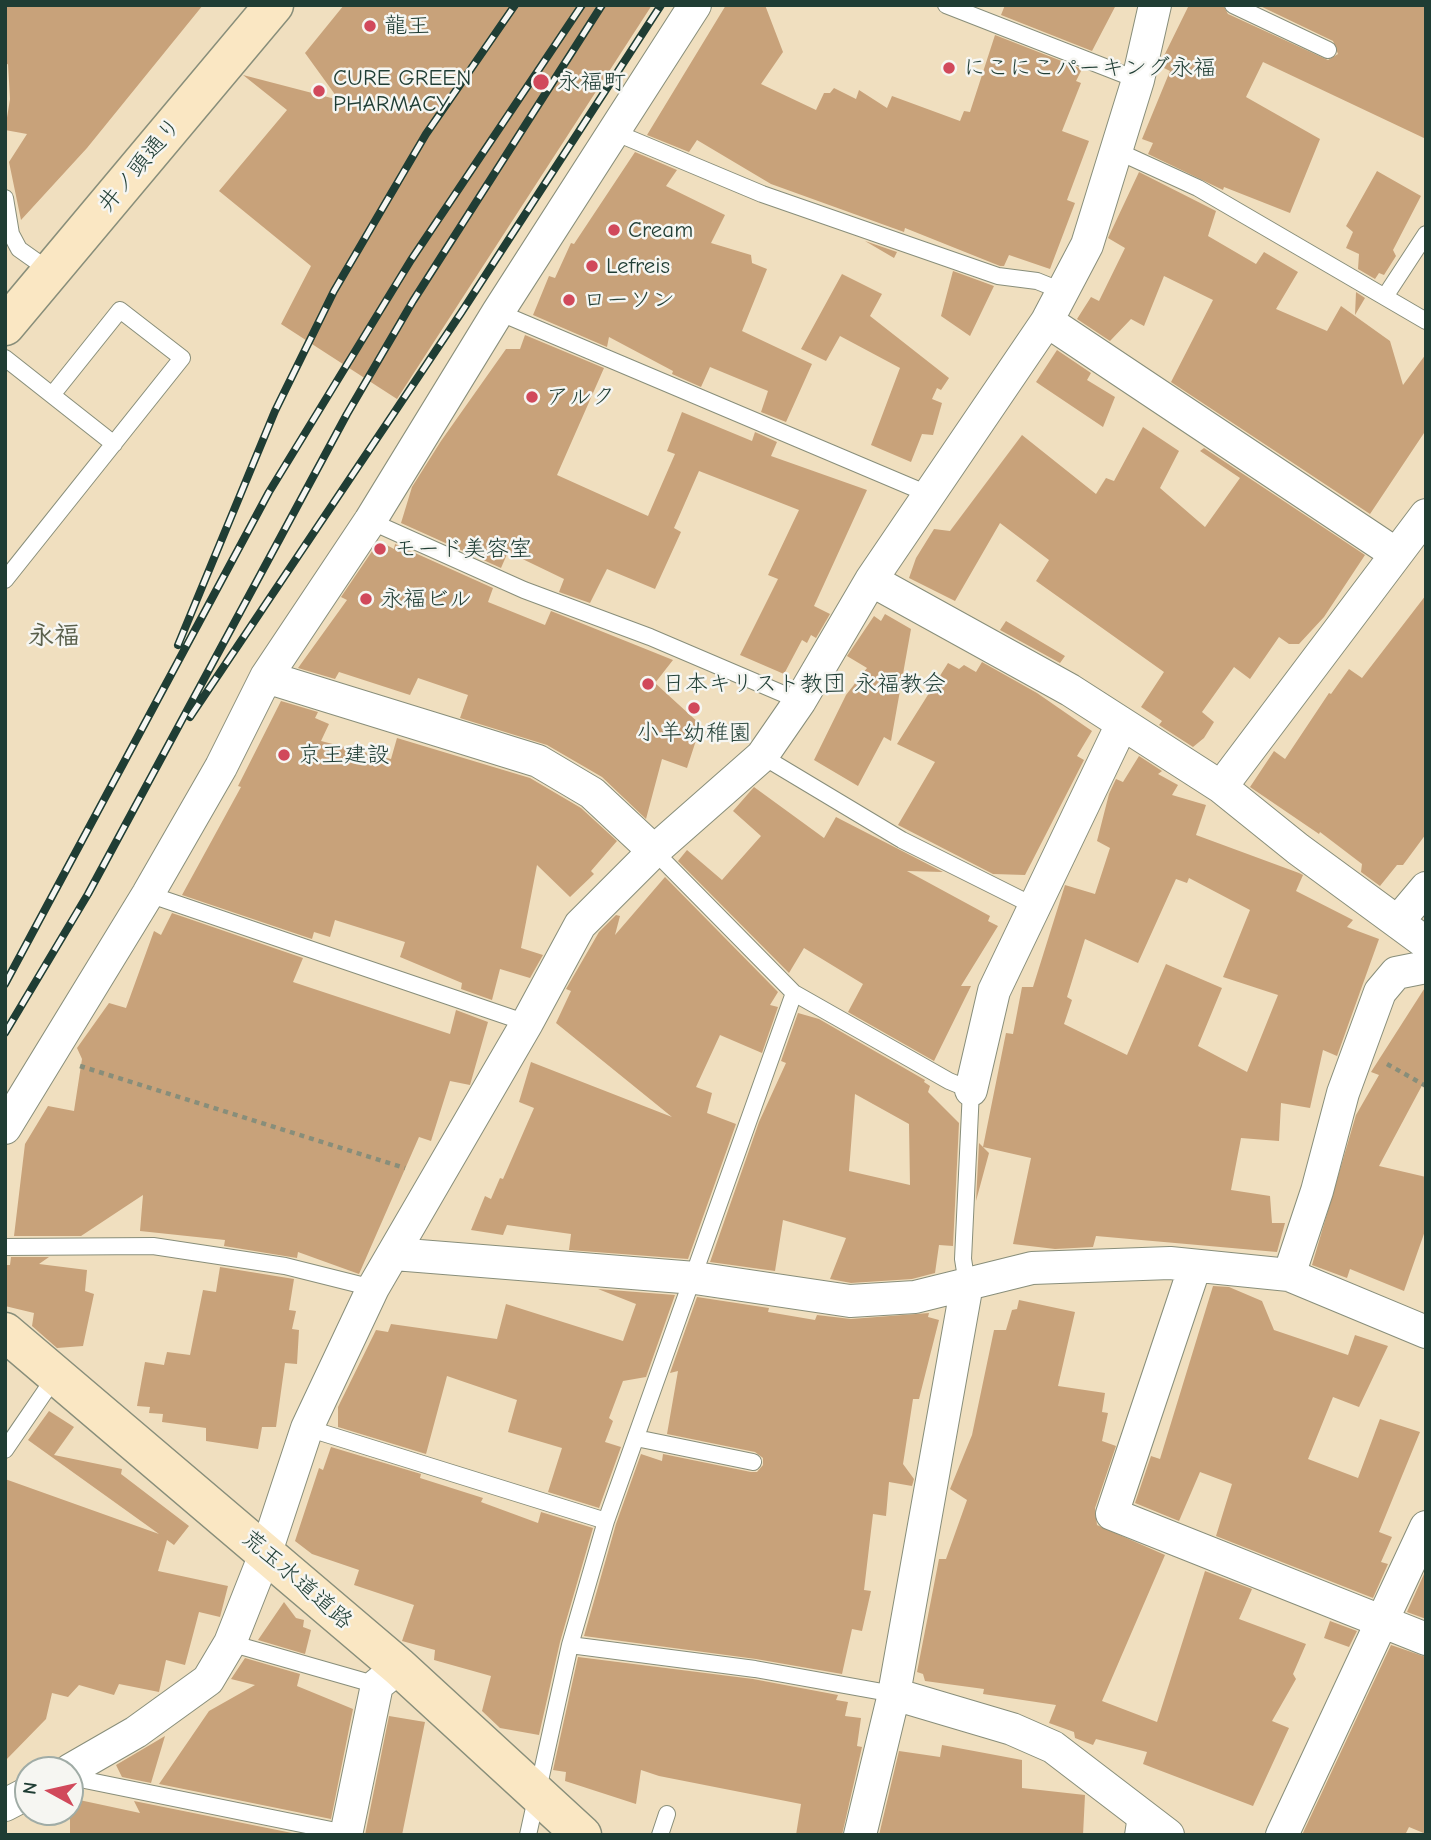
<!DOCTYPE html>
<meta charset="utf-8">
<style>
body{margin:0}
#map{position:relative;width:1431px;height:1840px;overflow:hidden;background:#f0dfbf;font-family:"Comic Neue",sans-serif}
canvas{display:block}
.frame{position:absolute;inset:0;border:7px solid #1f3d34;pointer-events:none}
.north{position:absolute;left:14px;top:1756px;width:70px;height:70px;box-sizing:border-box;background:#f6f6f2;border:2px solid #a0aca6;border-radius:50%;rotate:278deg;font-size:19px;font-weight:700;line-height:28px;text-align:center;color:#1f3d34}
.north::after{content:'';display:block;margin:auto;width:24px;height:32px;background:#d1495b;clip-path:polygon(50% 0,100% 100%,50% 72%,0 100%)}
</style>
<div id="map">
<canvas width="1431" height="1840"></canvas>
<div class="frame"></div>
<div class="north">N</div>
</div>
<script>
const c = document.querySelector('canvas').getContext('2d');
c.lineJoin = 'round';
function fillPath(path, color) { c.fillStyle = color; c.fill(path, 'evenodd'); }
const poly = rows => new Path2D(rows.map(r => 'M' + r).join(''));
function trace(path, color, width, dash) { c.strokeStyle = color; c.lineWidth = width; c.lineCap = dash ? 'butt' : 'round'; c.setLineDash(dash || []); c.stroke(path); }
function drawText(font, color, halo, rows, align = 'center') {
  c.font = font + ' "Comic Neue","Klee One",sans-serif'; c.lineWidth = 5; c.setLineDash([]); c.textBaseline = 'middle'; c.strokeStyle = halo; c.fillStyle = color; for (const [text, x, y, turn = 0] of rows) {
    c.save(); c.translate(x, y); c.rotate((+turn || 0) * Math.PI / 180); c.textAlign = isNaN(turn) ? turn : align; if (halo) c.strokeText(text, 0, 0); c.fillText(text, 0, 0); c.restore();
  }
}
fillPath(poly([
 [5,5,203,5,87,148,21,220,9,162,27,134,5,130,10,99,8,64,5,65],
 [344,5,652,5,397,399,281,324,311,266,219,191,287,110,243,75,339,100,305,53],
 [726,5,765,5,783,52,761,84,816,110,824,93,830,93,834,88,856,99,859,90,887,108,892,96,960,121,964,111,970,112,995,35,1082,69,1076,81,1081,83,1062,131,1089,141,1067,200,1075,203,1050,269,1009,255,1004,266,1000,266,905,228,904,232,771,184,697,140,689,152,647,135],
 [1005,5,1116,5,1092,51,1001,15],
 [1189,5,1223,5,1228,14,1328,60,1338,54,1333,41,1258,5,1426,5,1426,139,1263,62,1246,97,1320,139,1290,213,1224,187,1223,190,1148,154,1153,143,1142,139,1170,71,1160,66,1161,62],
 [635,152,677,170,666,186,725,215,711,243,751,255,752,263,767,269,742,331,812,364,786,422,761,412,768,391,710,367,701,387,672,374,673,371,609,337,607,347,533,315,549,276,555,278,571,243,574,244],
 [1377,171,1421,196,1393,250,1396,256,1384,275,1379,273,1375,279,1358,269,1359,254,1346,248,1353,232,1346,226],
 [1139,172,1216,211,1208,236,1256,264,1264,252,1298,272,1276,309,1327,331,1341,306,1390,341,1403,385,1426,354,1426,430,1370,514,1171,382,1213,300,1164,276,1144,326,1131,319,1110,341,1077,319,1091,297,1099,301,1125,248,1108,238],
 [865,241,897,252,894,258],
 [953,271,994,286,970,336,941,316],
 [842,274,882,294,870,316,949,378,941,390,937,388,932,399,942,403,933,435,922,434,911,462,871,445,900,368,840,336,826,361,801,349],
 [1356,292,1365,298,1355,315],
 [525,335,604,368,557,475,648,516,675,454,667,451,682,412,752,441,755,432,777,442,771,456,867,490,814,606,830,614,816,638,811,635,807,643,802,640,784,674,740,655,778,579,768,575,799,510,699,471,674,528,681,532,655,589,607,569,590,603,559,592,564,579,508,552,501,568,401,523,412,487,441,441,506,349,520,349],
 [1057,350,1091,373,1087,380,1115,397,1103,427,1036,382],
 [1143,427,1179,451,1160,488,1205,527,1240,478,1200,451,1204,448,1365,555,1324,617,1299,644,1289,644,1279,637,1250,679,1234,667,1202,712,1214,722,1204,738,1193,747,1159,725,1162,721,1141,707,1164,672,1036,581,1049,560,1000,523,955,601,909,578,916,558,934,529,950,531,1022,435,1096,494,1106,478,1114,481],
 [379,541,394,549,395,544,493,588,488,602,545,625,551,611,673,660,655,683,701,725,687,768,662,759,646,819,602,777,547,745,460,718,468,695,418,678,410,695,339,672,335,679,298,668,347,600,341,597],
 [1426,595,1426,834,1403,865,1397,865,1380,886,1361,872,1362,864,1320,832,1319,834,1250,787,1274,751,1285,759,1329,693,1331,694,1349,669,1362,678],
 [885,614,911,629,891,741,884,737,858,786,814,760,846,695,867,668,847,656,874,616,881,621],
 [1006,621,1065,656,1060,663,1000,630],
 [982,662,1037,693,1092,731,1077,756,1084,760,1025,875,993,874,898,825,935,762,897,744,948,663,959,669,964,665,976,672],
 [281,701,318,712,315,718,329,724,321,741,391,759,397,738,530,778,581,808,617,841,591,871,594,874,570,897,537,865,521,948,543,955,530,978,500,969,492,1000,461,989,462,983,400,957,405,942,335,920,330,937,314,932,312,939,182,895,241,787,238,786],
 [1139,756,1162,771,1158,774,1178,785,1172,795,1206,805,1196,835,1299,873,1303,875,1296,891,1353,920,1347,927,1379,939,1337,1056,1323,1050,1310,1108,1281,1103,1279,1141,1241,1138,1231,1190,1270,1196,1272,1223,1285,1223,1277,1252,1096,1236,1093,1247,1055,1249,1013,1244,1031,1158,983,1147,989,1153,976,1201,979,1143,983,1147,1006,1033,1013,1034,1022,987,1033,987,1065,885,1095,894,1110,848,1097,841,1109,794,1116,779,1123,782],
 [1189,878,1250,910,1223,977,1278,995,1247,1072,1198,1046,1222,988,1166,964,1127,1055,1064,1024,1072,1000,1067,997,1085,939,1138,963,1176,879,1187,883],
 [754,787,824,838,836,817,943,872,907,871,990,916,988,921,998,926,961,986,971,986,934,1061,848,1012,863,984,804,948,789,973,678,861,687,850,722,880,761,836,733,811],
 [665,877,778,992,770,1005,778,1007,762,1053,720,1035,696,1087,712,1093,707,1113,736,1124,688,1259,569,1250,571,1234,507,1225,503,1235,471,1230,485,1196,491,1199,500,1178,503,1179,534,1108,519,1102,531,1062,672,1117,556,1023,571,991,566,989,599,932,616,915,620,916,615,935],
 [172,913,303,958,293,982,450,1034,456,1010,488,1022,470,1085,450,1081,431,1141,419,1137,359,1274,298,1252,297,1258,224,1246,225,1240,140,1231,143,1195,81,1236,14,1236,25,1144,48,1106,74,1111,82,1059,77,1048,109,1003,126,1008,154,931,161,935],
 [1426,986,1426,1078,1379,1166,1426,1177,1426,1228,1404,1291,1350,1269,1347,1278,1312,1265,1356,1115,1379,1075,1371,1072],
 [798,1013,819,1019,925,1080,924,1082,930,1086,928,1092,959,1123,953,1246,939,1245,935,1273,912,1279,851,1283,830,1279,846,1238,783,1220,775,1271,710,1262,759,1122,786,1063,781,1061],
 [855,1094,909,1124,910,1185,849,1171],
 [11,1257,49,1257,39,1264,87,1270,85,1291,94,1294,83,1346,57,1348,32,1326,34,1313,5,1306,5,1265,10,1265],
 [220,1267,294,1279,289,1310,296,1311,292,1329,299,1330,297,1364,285,1363,276,1427,262,1427,258,1449,206,1441,206,1428,162,1422,163,1414,149,1413,150,1407,137,1406,145,1362,164,1365,167,1352,190,1355,203,1290,216,1292],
 [1213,1286,1229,1287,1262,1301,1274,1330,1348,1355,1355,1335,1388,1346,1359,1407,1333,1397,1308,1459,1358,1478,1380,1419,1420,1432,1379,1532,1392,1537,1381,1562,1388,1564,1373,1598,1216,1536,1232,1484,1200,1472,1179,1521,1135,1503,1151,1456,1160,1459],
 [598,1289,675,1295,646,1377,623,1381,609,1418,613,1421,605,1442,621,1447,599,1508,548,1492,562,1448,508,1432,517,1400,447,1376,426,1454,338,1427,338,1407,376,1330,388,1332,391,1324,497,1339,506,1304,623,1341,636,1304],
 [697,1297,769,1308,768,1312,815,1320,817,1315,851,1319,929,1313,928,1317,939,1320,919,1399,913,1399,903,1464,914,1479,912,1486,889,1482,886,1516,873,1514,864,1590,871,1591,862,1631,852,1629,842,1674,756,1659,584,1636,616,1524,641,1454,662,1461,663,1454,751,1472,757,1472,763,1465,763,1458,755,1452,667,1434,678,1371,670,1373],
 [1019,1300,1075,1312,1058,1386,1105,1393,1102,1412,1108,1413,1102,1441,1116,1446,1095,1508,1097,1525,1165,1555,1102,1701,1157,1722,1205,1571,1252,1589,1239,1619,1306,1644,1293,1674,1296,1679,1272,1721,1289,1728,1253,1806,1143,1764,1147,1752,1096,1739,1093,1745,1075,1738,1074,1732,1049,1723,1056,1705,983,1694,984,1689,925,1681,923,1674,917,1672,939,1559,946,1559,967,1500,950,1489,972,1435,994,1330,1006,1330,1012,1310,1017,1309],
 [49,1411,74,1427,54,1455,122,1469,121,1474,189,1526,174,1545,167,1540,158,1571,228,1586,220,1617,199,1612,185,1665,166,1660,159,1692,119,1684,114,1695,79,1685,68,1697,52,1693,46,1719,5,1761,5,1479,159,1534,28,1440],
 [331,1447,421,1474,420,1478,483,1498,481,1502,538,1523,541,1512,593,1528,560,1642,539,1735,500,1728,482,1711,491,1676,434,1660,435,1650,402,1641,414,1605,354,1585,359,1570,312,1554,295,1541,319,1468,323,1470],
 [1424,1574,1426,1574,1426,1619,1407,1612],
 [284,1602,296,1618,304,1620,303,1627,311,1630,305,1654,258,1640],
 [1330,1621,1357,1631,1349,1647,1324,1638],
 [1391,1645,1426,1657,1426,1834,1409,1827,1405,1835,1302,1835],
 [578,1657,753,1679,838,1695,836,1700,848,1702,845,1716,861,1718,857,1746,862,1747,842,1835,796,1835,801,1804,659,1776,641,1770,636,1804,565,1781,566,1772,553,1770],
 [245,1658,300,1674,297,1686,353,1709,331,1819,159,1784,209,1711,255,1685,231,1679],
 [389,1716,425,1722,402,1835,365,1835],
 [165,1736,151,1783,122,1777,116,1765],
 [942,1745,1022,1760,1022,1788,1085,1795,1083,1835,879,1835,899,1751,940,1757],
 [70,1798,140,1813,134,1801,302,1835,70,1835]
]), '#c8a27a');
const lane = poly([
 [946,5,1138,80],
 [1233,5,1328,50],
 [614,132,762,194,998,276,1037,281,1062,291],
 [1115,150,1198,188,1426,321],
 [5,198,11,234,19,249,50,271],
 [1386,295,1426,234],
 [498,312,928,494],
 [5,358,114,444],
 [370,521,524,590,650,637,800,701],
 [5,580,182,358,120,310,52,395],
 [762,756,902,840,1034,906],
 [654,851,794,993,949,1081,971,1090,963,1259,967,1284],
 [148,894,527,1023],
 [5,1247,153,1246,285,1266,373,1288],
 [307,1428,606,1521],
 [636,1438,753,1462],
 [5,1450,57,1374],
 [230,1643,377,1685],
 [570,1645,755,1669,894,1694],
 [70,1777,346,1833],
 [528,1835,570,1645,606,1521,794,993],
 [660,1835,667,1814],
 [1133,1835,1137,1809]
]);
const street = poly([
 [1047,321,1396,554],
 [871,580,1070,690,1221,787,1298,849,1426,943],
 [266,677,538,761,592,793,654,851],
 [1221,787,1426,515],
 [1399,920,1426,888],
 [971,1090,994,991,1122,724],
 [5,1128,148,894,221,767,266,677,370,521,498,312,695,5],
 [394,1254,695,1278,850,1301,915,1297,1032,1268,1170,1263,1289,1275,1426,1332],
 [1195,1266,1112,1514,1426,1639],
 [1289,1275,1317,1191,1343,1093,1380,992,1396,973,1426,967],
 [894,1694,1012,1729,1053,1747,1168,1835],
 [70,1770,136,1732,208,1680,230,1643,266,1552,307,1428,373,1288,527,1023,580,925,654,851,762,756,800,701,871,580,1047,321,1087,245,1138,80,1155,5],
 [5,1805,28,1793],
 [346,1835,377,1685,399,1667],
 [860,1835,894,1694,967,1284],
 [1282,1835,1426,1527]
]);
const secondary = poly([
 [5,326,274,5],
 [5,1332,399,1667,582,1835]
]);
trace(lane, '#888e7a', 18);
trace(street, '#888e7a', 34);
trace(secondary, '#888e7a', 41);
trace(poly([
 [1387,1064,1426,1086],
 [80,1066,405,1168]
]), '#888e7a', 4.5, [5, 5]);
trace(lane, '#fff', 16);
trace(street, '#fff', 32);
trace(secondary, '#fae7c3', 38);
const rail = poly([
 [178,645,275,411,334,291,426,134,515,5],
 [190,717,461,313,661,5],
 [5,984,269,492,411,260,582,5],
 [5,1033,88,894,347,414,413,301,602,5]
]);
trace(rail, '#1f3d34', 8);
trace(rail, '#f6f6f2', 5, [16]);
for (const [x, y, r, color] of [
 [370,26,7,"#d1495b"],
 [949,68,7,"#d1495b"],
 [541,82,9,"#d1495b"],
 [319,91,7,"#d1495b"],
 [614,230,7,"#d1495b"],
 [592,266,7,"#d1495b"],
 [569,300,7,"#d1495b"],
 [532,397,7,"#d1495b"],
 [380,549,7,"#d1495b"],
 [366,599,7,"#d1495b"],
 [648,684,7,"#d1495b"],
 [694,708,7,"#d1495b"],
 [284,755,7,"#d1495b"]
]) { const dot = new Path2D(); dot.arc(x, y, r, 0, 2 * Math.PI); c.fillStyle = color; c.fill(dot); trace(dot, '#f6f6f2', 2.5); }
drawText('23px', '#1f3d34', '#f6f6f2', [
 ["龍王",384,26],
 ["にこにこパーキング永福",963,68],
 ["CURE GREEN",333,78],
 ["PHARMACY",333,104],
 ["永福町",557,82],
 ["Cream",628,230],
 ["Lefreis",606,266],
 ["ローソン",583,300],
 ["アルク",546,397],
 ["モード美容室",394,549],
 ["永福ビル",380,599],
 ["日本キリスト教団 永福教会",662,684],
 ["小羊幼稚園",694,733,"center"],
 ["京王建設",298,755]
], 'left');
drawText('23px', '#1f3d34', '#f6f6f2', [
 ["井ノ頭通り",140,165,-50],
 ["荒玉水道道路",297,1580,41]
]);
drawText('bold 26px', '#5a604c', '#f6f6f2', [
 ["永福",54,637]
]);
</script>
